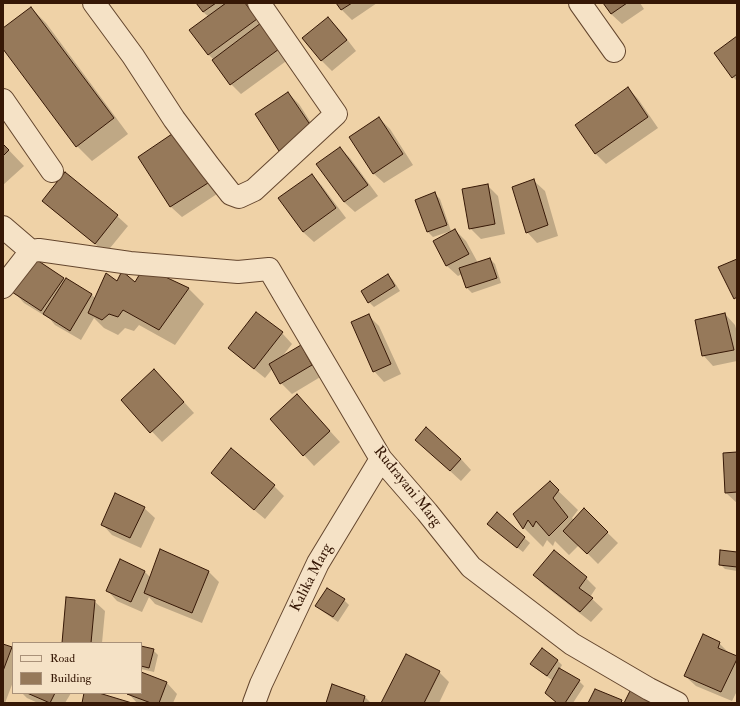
<!DOCTYPE html>
<style>
body{margin:0}
#map{position:relative;width:740px;height:706px;overflow:hidden;background:#efd2a7;font-family:"IM FELL Double Pica",serif}
canvas{display:block}
.frame{position:absolute;inset:0;border:4px solid #361806;pointer-events:none}
.legend{position:absolute;left:12px;top:642px;width:130px;height:52px;box-sizing:border-box;background:#f5e2c6;border:1px solid #a99179;margin:0;padding:5px 7px;list-style:none;font-size:12px;color:#361806}
.legend li{display:flex;align-items:center;gap:8px;height:20px}
.legend b{width:20px;border:1px solid #a99179}
</style>
<div id="map">
<canvas width="740" height="706"></canvas>
<div class="frame"></div>
<ul class="legend">
<li><b style="height:5px;background:#f5e2c6"></b>Road</li>
<li><b style="height:11px;background:#96795a"></b>Building</li>
</ul>
</div>
<script>
const c = document.querySelector('canvas').getContext('2d');
c.lineJoin = 'round';
function fillPath(path, color) { c.fillStyle = color; c.fill(path, 'evenodd'); }
const poly = rows => new Path2D(rows.map(r => 'M' + r).join(''));
function trace(path, color, width, dash) { c.strokeStyle = color; c.lineWidth = width; c.lineCap = dash ? 'butt' : 'round'; c.setLineDash(dash || []); c.stroke(path); }
function drawText(font, color, halo, rows, align = 'center') {
  c.font = font + ' "IM FELL Double Pica",serif'; c.lineWidth = 3.5; c.setLineDash([]); c.textBaseline = 'middle'; c.strokeStyle = halo; c.fillStyle = color; for (const [text, x, y, turn = 0] of rows) {
    c.save(); c.translate(x, y); c.rotate((+turn || 0) * Math.PI / 180); c.textAlign = isNaN(turn) ? turn : align; if (halo) c.strokeText(text, 0, 0); c.fillText(text, 0, 0); c.restore();
  }
}
fillPath(poly([
 [197,3,246,3,289,59,241,94,231,84,214,60,208,54,209,17,203,12],
 [337,3,377,3,352,20,342,10],
 [604,3,640,3,644,9,622,24,611,14],
 [31,8,46,23,128,134,92,161,77,146,3,48,3,29],
 [328,18,339,29,356,51,332,71,321,60],
 [737,37,737,81,733,77],
 [628,88,638,99,658,128,606,164,596,154,576,125],
 [288,93,299,104,322,140,291,161,280,151,256,114],
 [379,118,390,129,413,165,384,183,373,173],
 [175,134,217,194,182,217,171,207,139,157],
 [3,144,24,166,3,185],
 [340,148,350,158,378,196,355,212,344,202],
 [312,175,322,186,346,218,314,242,303,232],
 [534,181,545,191,558,236,537,243,527,232],
 [487,185,498,196,505,234,481,239,470,228],
 [435,194,440,199,451,231,433,237,428,232,417,200],
 [44,201,117,216,128,226,106,253,54,211],
 [455,230,466,241,478,263,490,259,495,264,501,283,472,293,467,288,462,274,458,276,447,266,434,242],
 [144,268,189,289,204,304,175,345,139,325,134,331,125,328,118,335,104,328,94,318,81,340,55,325,50,319,24,303,14,292,63,278,65,280,66,279,92,295,96,299,118,283,135,283],
 [388,275,393,280,400,291,374,307,369,302],
 [725,314,735,325,737,332,737,361,713,366,703,355],
 [369,316,379,326,401,374,384,382,374,371],
 [282,333,292,344,281,358,301,347,311,357,322,376,292,394,281,383,273,368,265,378,240,358,229,348],
 [165,381,194,413,162,442,122,400],
 [307,406,340,442,314,466,271,419],
 [427,450,461,459,471,470,461,481],
 [737,453,737,503,726,493],
 [212,473,274,486,284,496,265,519,222,483],
 [550,483,578,510,572,518,574,520,584,510,618,543,598,564,579,545,569,555,555,541,553,546,547,540,543,547,524,528,514,514],
 [144,508,155,518,141,548,112,535,102,524],
 [497,513,530,543,523,552,493,529,488,524],
 [161,551,209,572,219,582,202,623,155,604,149,597,142,612,117,601,107,590,121,561,145,572,151,578],
 [737,553,737,571,725,569,720,564],
 [534,575,586,578,596,588,590,597,603,609,591,622,545,586],
 [344,600,349,605,338,622,322,611,317,606],
 [94,601,105,611,102,643,64,643],
 [719,643,730,654,737,657,737,691,732,701,696,686,685,676],
 [3,645,11,648,13,650,13,682,5,703,3,703],
 [141,647,153,650,158,655,154,672,141,669],
 [557,660,562,665,560,669,579,681,584,686,573,703,558,703,553,681,537,669,532,664],
 [439,672,449,682,439,703,382,703],
 [141,673,167,683,177,694,173,703,137,703,128,693,141,693],
 [333,686,365,697,371,703,327,703],
 [22,693,71,693,65,703,38,703,27,698]
]), '#0003');
const building = poly([
 [196,3,216,3,203,12,196,3],
 [226,3,245,3,257,19,208,55,189,30,226,3],
 [336,3,352,3,341,10,336,3],
 [603,3,627,3,611,14,603,3],
 [31,7,114,118,76,147,3,49,3,28,31,7],
 [328,17,347,40,321,61,302,38,328,17],
 [261,23,279,49,230,85,212,60,261,23],
 [737,36,737,74,732,78,714,53,737,36],
 [628,87,648,117,595,154,575,125,628,87],
 [288,92,313,129,279,151,255,114,288,92],
 [379,117,403,154,373,174,349,137,379,117],
 [175,132,208,183,170,207,138,157,175,132],
 [3,144,9,150,3,156,3,144],
 [340,147,368,185,344,202,316,164,340,147],
 [65,172,118,215,95,244,42,201,65,172],
 [312,174,336,208,303,232,278,198,312,174],
 [534,179,548,225,526,233,512,187,534,179],
 [488,184,495,224,469,229,462,189,488,184],
 [435,192,447,225,427,232,415,200,435,192],
 [455,229,469,254,446,266,433,241,455,229],
 [34,258,64,278,41,311,12,292,34,258],
 [490,258,497,278,466,288,459,268,490,258],
 [737,259,737,297,734,299,718,267,737,259],
 [144,267,189,288,159,330,123,310,118,317,109,314,102,320,88,313,106,273,117,281,122,271,135,282,144,267],
 [388,274,395,286,368,303,361,291,388,274],
 [66,278,92,294,70,331,43,314,66,278],
 [256,312,283,332,254,369,228,348,256,312],
 [725,313,734,350,702,356,695,320,725,313],
 [369,314,391,364,373,372,351,322,369,314],
 [301,345,312,365,280,384,269,364,301,345],
 [154,369,184,402,150,433,121,400,154,369],
 [297,394,330,431,303,456,270,419,297,394],
 [426,427,461,459,450,471,415,440,426,427],
 [231,448,275,485,254,510,211,473,231,448],
 [737,452,737,492,725,493,723,453,737,452],
 [550,481,559,490,553,498,568,517,549,536,536,521,533,527,528,520,523,529,513,514,550,481],
 [115,493,145,507,130,538,101,525,115,493],
 [584,508,608,532,587,554,563,531,584,508],
 [497,512,525,537,517,548,487,524,497,512],
 [160,549,209,571,192,613,144,593,160,549],
 [554,550,587,577,579,588,593,598,580,612,533,575,554,550],
 [720,550,737,552,737,567,719,565,720,550],
 [120,559,145,571,131,602,106,591,120,559],
 [327,588,345,599,333,617,315,606,327,588],
 [66,597,95,600,91,643,62,643,66,597],
 [703,634,720,642,718,648,737,656,737,659,721,692,684,676,703,634],
 [3,644,12,647,3,671,3,644],
 [141,646,154,649,149,668,141,666,141,646],
 [542,648,558,660,547,676,530,664,542,648],
 [406,654,440,671,424,703,381,703,406,654],
 [559,668,580,680,565,703,557,703,545,693,559,668],
 [141,672,167,682,159,703,151,703,127,694,141,693,141,672],
 [332,684,365,696,363,703,326,703,332,684],
 [633,685,651,696,648,703,624,703,633,685],
 [595,689,622,700,621,703,588,703,595,689],
 [27,693,55,693,50,703,27,693],
 [84,693,99,693,132,703,82,703,84,693]
]);
fillPath(building, '#96795a');
trace(building, '#361806', 1);
const minor = poly([
 [94,3,133,56,174,119,209,166,231,194,239,197,254,190,336,114,259,3],
 [580,3,614,51],
 [3,100,52,171],
 [3,227,31,251,39,250,130,263,238,272,269,269,381,459,427,512,471,567,572,644,649,689,677,703],
 [3,287,31,251],
 [254,703,261,684,318,563,381,459]
]);
trace(minor, '#64462e', 24);
trace(minor, '#f5e2c6', 22);
drawText('15px', '#361806', '#f5e2c6', [
 ["Rudrayani Marg",407,487,51],
 ["Kalika Marg",312,578,-63]
]);
</script>
